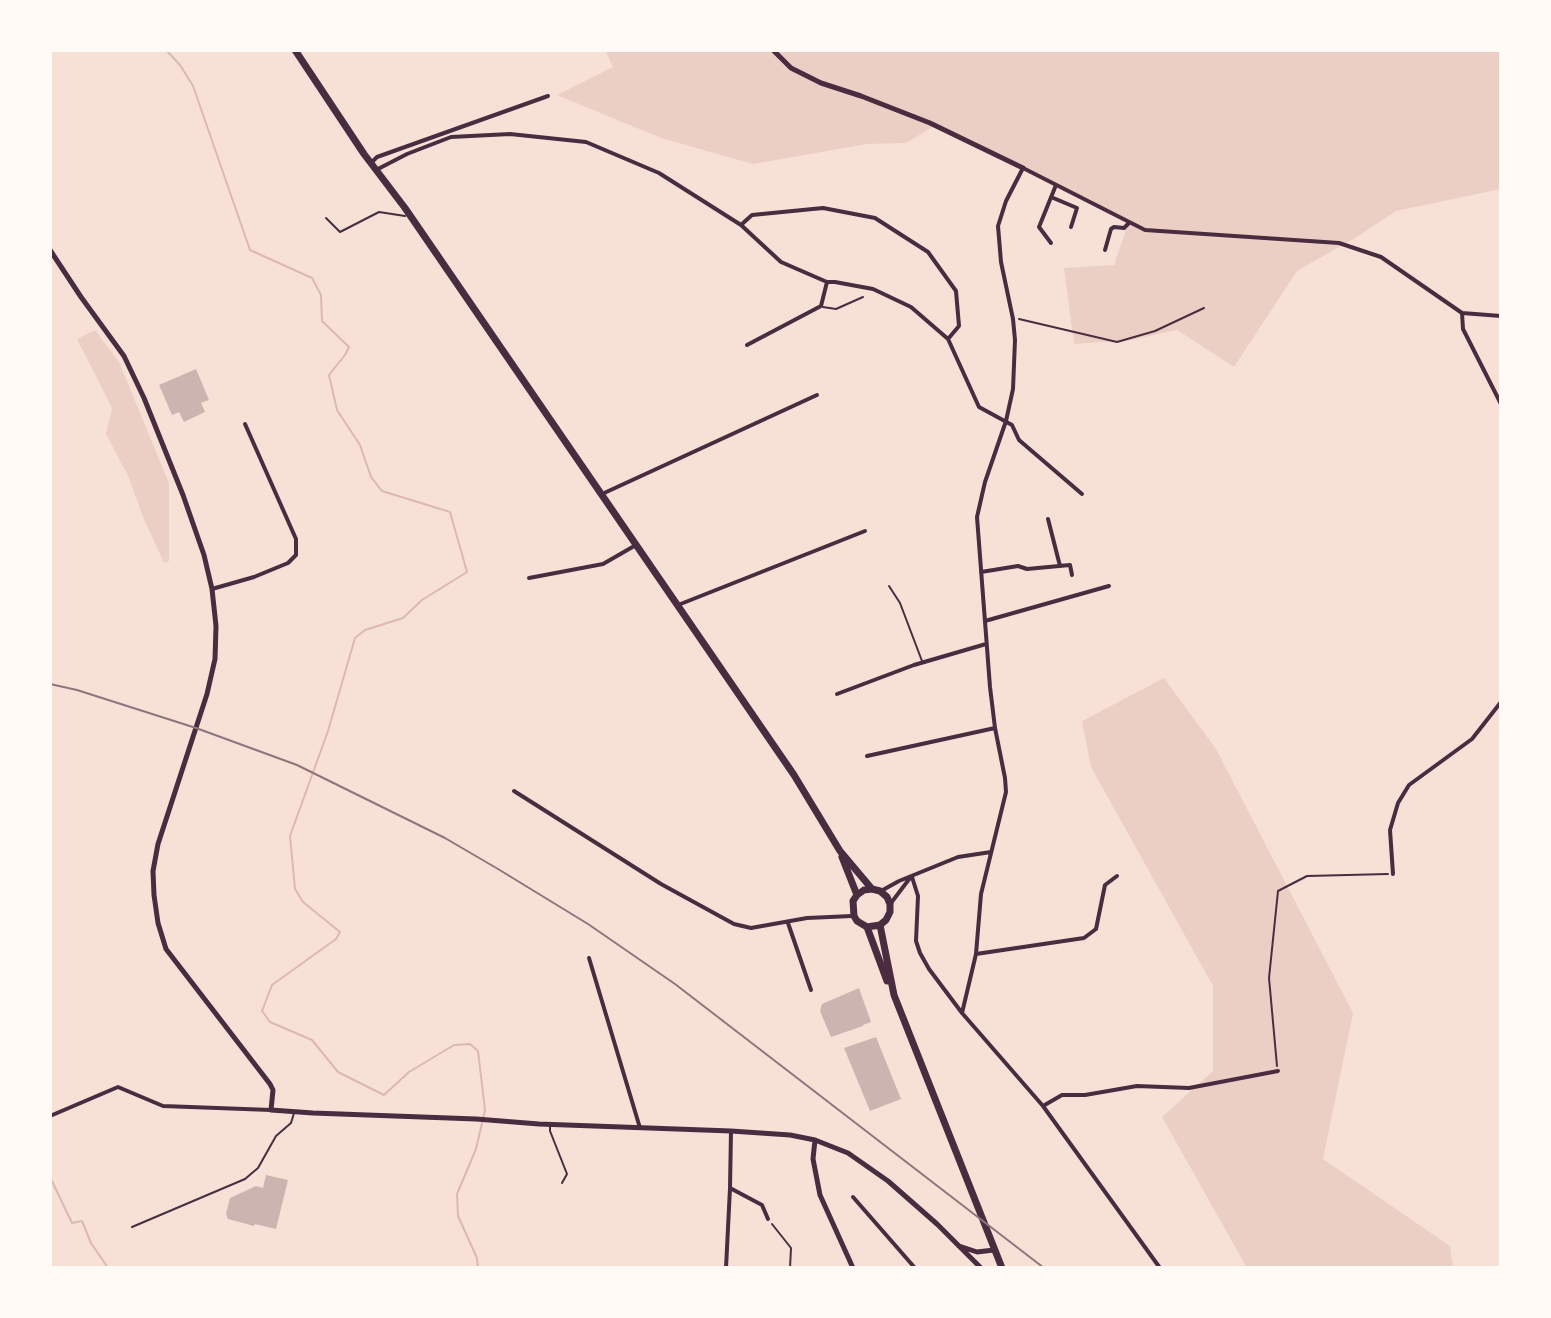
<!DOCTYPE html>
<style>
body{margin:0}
#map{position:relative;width:1551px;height:1318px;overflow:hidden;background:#f7e1d7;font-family:"Titillium Web",sans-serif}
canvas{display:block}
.frame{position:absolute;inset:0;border:52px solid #fffaf5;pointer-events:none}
</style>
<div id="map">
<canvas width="1551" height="1318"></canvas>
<div class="frame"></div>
</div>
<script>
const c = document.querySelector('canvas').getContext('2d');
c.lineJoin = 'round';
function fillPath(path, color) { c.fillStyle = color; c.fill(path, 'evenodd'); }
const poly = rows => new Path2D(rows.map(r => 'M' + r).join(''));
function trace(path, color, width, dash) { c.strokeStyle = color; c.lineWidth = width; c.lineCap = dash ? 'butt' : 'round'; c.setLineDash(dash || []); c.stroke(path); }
fillPath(poly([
 [605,50,1501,50,1501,189,1396,211,1355,238,1297,271,1234,367,1177,330,1131,340,1074,344,1064,268,1114,265,1127,227,1131,225,936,125,906,143,867,144,753,164,661,138,557,95,613,67],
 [95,330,119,362,169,483,169,561,164,563,143,517,129,478,106,434,112,408,77,339],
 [1164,678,1216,749,1353,1013,1323,1159,1450,1246,1453,1268,1247,1268,1162,1117,1213,1071,1213,986,1091,767,1082,721]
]), '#ebcfc5');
trace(poly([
 [166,50,180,65,193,86,250,250,312,278,321,295,322,321,349,347,345,355,329,375,337,410,360,445,371,477,382,491,450,512,467,572,422,600,403,618,365,630,355,638,328,731,290,836,295,889,303,902,340,932,336,939,272,985,262,1011,270,1022,312,1040,338,1072,384,1095,409,1072,454,1045,470,1044,478,1051,485,1110,476,1149,457,1194,458,1216,477,1258,478,1268],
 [50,1177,72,1223,82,1221,91,1243,108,1268]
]), '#dcb8b0', 2);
fillPath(poly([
 [196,369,209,400,201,403,205,412,184,422,179,412,172,415,159,385],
 [859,988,871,1022,863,1025,863,1026,831,1037,820,1011,822,1004],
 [876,1037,901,1099,870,1111,844,1048],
 [266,1175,288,1180,276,1229,255,1224,254,1226,228,1219,226,1214,230,1198,256,1186,263,1188]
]), '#ccb4b1');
trace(poly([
 [1019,319,1117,342,1155,331,1204,308],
 [1277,1066,1269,978,1278,891,1307,876,1388,874],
 [772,1224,791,1248,790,1268]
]), '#4a2c40', 2);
trace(poly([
 [326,218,340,232,379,212,405,216],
 [823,307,836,309,863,297],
 [889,586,900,603,922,661],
 [550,1125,550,1131,567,1174,562,1183],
 [132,1227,245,1179,258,1168,276,1136,291,1123,294,1113]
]), '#4a2c40', 2);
trace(poly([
 [371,163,377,157,548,96],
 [376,170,407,154,451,137,510,134,586,142,659,173,741,225,781,262,827,282,835,282,873,289,911,307,948,339,979,407,1012,425,1019,440,1082,494],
 [1051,197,1077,208,1071,227],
 [742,224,752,215,823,208,875,218,928,252,956,291,959,326,948,339],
 [1051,243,1039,227,1056,185],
 [1105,250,1111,229,1114,227,1124,228,1129,223],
 [1462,313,1463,329,1501,404],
 [1462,313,1501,316],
 [747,345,821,306,827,282],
 [602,494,817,395],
 [1048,519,1060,566],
 [981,572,1018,566,1027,569,1070,565,1072,575],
 [529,578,603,564,636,545],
 [212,589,254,577,288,563,296,555,296,539,245,424],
 [678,605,865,531],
 [985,621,1109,586],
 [837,694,914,665,986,644],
 [867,756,995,728],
 [514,791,661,884,734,924,751,928,807,918,852,916],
 [1393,874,1390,830,1398,803,1409,785,1472,739,1501,702],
 [912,877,918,896,916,941,920,953,929,969,962,1013,1043,1106,1160,1268],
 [881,891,899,881,958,857,991,852],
 [891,903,910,878],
 [788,923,811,990],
 [976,954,1084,938,1096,929,1105,885,1117,876],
 [589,958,640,1128],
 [962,1013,976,954,981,894,1006,792,1005,778,995,728,990,687,977,517,985,482,1006,421,1013,389,1015,340,1013,319,1001,262,998,226,1006,201,1023,168,1145,230,1339,243,1381,257,1462,313],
 [1043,1106,1062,1095,1085,1095,1137,1086,1189,1088,1278,1071],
 [50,1116,118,1087,163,1106,271,1110],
 [730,1188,762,1205,768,1219],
 [853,1197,915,1268],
 [726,1268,730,1188,731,1131]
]), '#4a2c40', 4);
trace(poly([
 [773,50,791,68,821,83,861,96,930,123,1023,168],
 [50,250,81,297,124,356,144,398,183,495,204,555,212,589,216,626,215,659,207,694,158,844,153,871,154,895,158,923,166,949,270,1084,273,1090,271,1110,313,1113,476,1119,539,1124,731,1131,790,1135,815,1140,848,1153,888,1181,937,1224,981,1268],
 [815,1140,813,1159,820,1195,853,1268],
 [959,1246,977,1252,994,1250]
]), '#4a2c40', 5);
trace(poly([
 [295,50,364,154,405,208,794,775,840,851,872,889],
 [842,857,857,895],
 [880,925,867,927,857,921,854,916,853,901,857,895,864,890,872,889,880,891,887,897,890,904,890,912,886,920,880,925,894,995,1002,1268],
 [867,927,887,981]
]), '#4a2c40', 7);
trace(poly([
 [50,684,77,690,196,728,297,765,445,838,498,869,588,924,675,984,1044,1268]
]), '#8f747c', 2);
</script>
